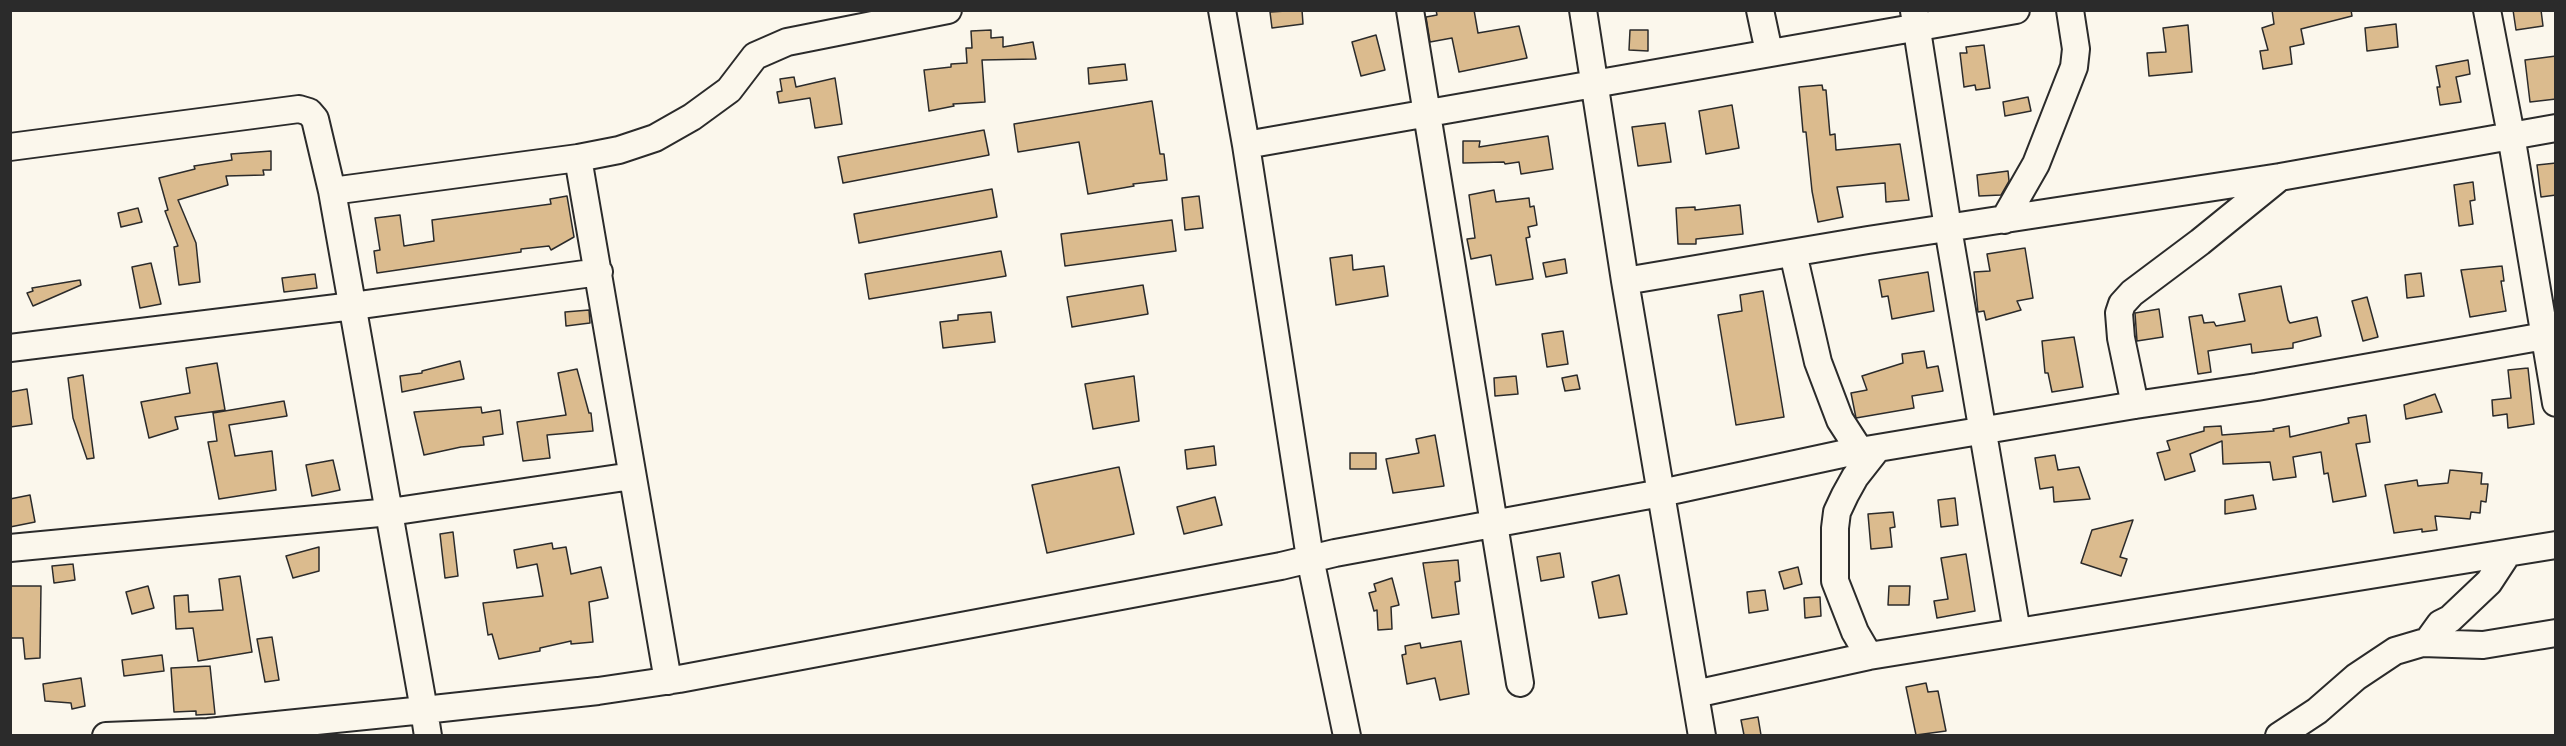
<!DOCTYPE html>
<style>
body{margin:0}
#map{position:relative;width:2566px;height:746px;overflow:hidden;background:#fbf7ec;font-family:"Indie Flower",sans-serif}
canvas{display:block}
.frame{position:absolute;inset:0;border:12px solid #2b2b2b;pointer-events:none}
</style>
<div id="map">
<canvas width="2566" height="746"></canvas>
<div class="frame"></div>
</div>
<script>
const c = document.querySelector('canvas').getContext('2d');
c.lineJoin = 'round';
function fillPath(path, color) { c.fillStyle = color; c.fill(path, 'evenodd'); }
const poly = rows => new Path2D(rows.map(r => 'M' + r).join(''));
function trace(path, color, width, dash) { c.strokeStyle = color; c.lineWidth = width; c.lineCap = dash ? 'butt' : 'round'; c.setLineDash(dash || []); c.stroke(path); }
const building = poly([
 [1302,10,1303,24,1272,28,1270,12,1302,10],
 [1436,10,1474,10,1478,33,1519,26,1527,58,1459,72,1452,38,1430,42,1426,17,1437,15,1436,10],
 [2272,10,2351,10,2352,16,2301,29,2304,44,2290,47,2292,64,2263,69,2260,51,2268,50,2262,28,2274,24,2272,10],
 [2513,10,2541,10,2543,26,2516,30,2513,10],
 [2396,24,2398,47,2367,51,2365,28,2396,24],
 [2188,25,2192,72,2149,76,2147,53,2166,52,2163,28,2188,25],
 [991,30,991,38,1003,37,1003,47,1033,42,1036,59,982,60,985,102,953,104,954,106,929,111,924,70,951,67,951,64,967,63,966,48,972,48,971,31,991,30],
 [1630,30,1648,30,1648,51,1629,50,1630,30],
 [1376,35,1385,70,1361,76,1352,42,1376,35],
 [1984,45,1990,88,1976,90,1975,85,1964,87,1960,53,1967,53,1966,47,1984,45],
 [2556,56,2556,99,2530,102,2525,60,2556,56],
 [2468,60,2470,74,2456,77,2461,102,2440,105,2437,87,2440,87,2436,66,2468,60],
 [1125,64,1127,80,1089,84,1088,68,1125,64],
 [794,77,796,87,835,78,842,124,815,128,810,98,779,103,777,92,782,91,780,79,794,77],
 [1822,85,1823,90,1826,90,1830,135,1835,134,1836,150,1900,144,1909,200,1886,202,1885,183,1837,187,1843,217,1818,222,1812,191,1806,132,1803,132,1799,87,1822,85],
 [2028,97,2031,111,2005,116,2003,102,2028,97],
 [1152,101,1160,154,1164,154,1167,180,1133,184,1134,186,1088,194,1079,142,1018,152,1014,124,1152,101],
 [1732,105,1739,148,1706,154,1699,111,1732,105],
 [1665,123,1671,162,1638,166,1632,127,1665,123],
 [984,130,989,155,843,183,838,157,984,130],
 [1548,136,1553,169,1521,174,1519,162,1505,164,1504,162,1463,163,1463,141,1480,141,1479,147,1548,136],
 [271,151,271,170,263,170,264,175,226,176,228,185,178,200,196,243,200,282,179,285,174,247,178,246,165,211,168,210,159,178,195,169,194,166,232,160,231,154,271,151],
 [2556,163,2556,195,2541,197,2537,165,2556,163],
 [2008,171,2009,181,2001,195,1979,196,1977,175,2008,171],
 [2473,182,2475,200,2470,201,2473,224,2459,226,2454,185,2473,182],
 [992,189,997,217,859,243,854,214,992,189],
 [1494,190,1496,202,1529,198,1530,207,1534,206,1537,225,1528,227,1530,237,1526,238,1533,279,1496,285,1491,255,1471,259,1467,239,1475,238,1469,195,1494,190],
 [567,196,574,237,551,250,549,246,521,249,521,252,377,273,374,251,380,250,375,218,400,215,404,246,434,241,432,220,551,204,550,199,567,196],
 [1199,196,1203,228,1185,230,1182,198,1199,196],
 [1740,205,1743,234,1696,239,1696,244,1678,244,1676,208,1695,207,1695,210,1740,205],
 [138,208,142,222,121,227,118,213,138,208],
 [1172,220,1176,251,1065,266,1061,234,1172,220],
 [2025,248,2033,298,2017,301,2021,310,1986,320,1984,311,1978,312,1974,272,1990,271,1987,254,2025,248],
 [1001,251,1006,276,869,299,865,274,1001,251],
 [1352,255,1353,270,1384,266,1388,296,1336,305,1330,258,1352,255],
 [1565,259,1567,273,1546,277,1543,263,1565,259],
 [151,263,161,304,140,308,132,267,151,263],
 [2502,266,2504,281,2501,281,2506,311,2470,317,2461,270,2502,266],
 [1928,272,1934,311,1892,319,1888,296,1882,297,1879,280,1928,272],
 [2421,273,2424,296,2407,298,2405,275,2421,273],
 [315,274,317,288,284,292,282,278,315,274],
 [80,280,81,285,33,306,27,293,33,291,32,288,80,280],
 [1143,285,1148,314,1072,327,1067,297,1143,285],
 [2281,286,2288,320,2290,323,2317,317,2321,336,2293,343,2293,348,2252,353,2251,344,2208,351,2211,372,2198,374,2189,317,2202,315,2204,323,2214,322,2216,326,2245,321,2239,294,2281,286],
 [1763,291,1784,417,1736,425,1718,315,1742,311,1740,295,1763,291],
 [2367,297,2378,337,2363,341,2352,301,2367,297],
 [2159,309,2163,337,2137,341,2135,313,2159,309],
 [589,310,590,323,566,326,565,312,589,310],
 [991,312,995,342,943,348,940,322,958,320,958,315,991,312],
 [1563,331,1568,364,1547,367,1542,334,1563,331],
 [2074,337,2083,387,2052,392,2048,373,2045,373,2042,341,2074,337],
 [1924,351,1927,368,1938,366,1943,391,1912,396,1914,408,1856,418,1851,393,1867,390,1862,376,1903,363,1902,354,1924,351],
 [460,361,464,379,402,392,400,376,422,373,422,371,460,361],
 [217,363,225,410,175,417,178,429,149,438,141,402,190,393,186,368,217,363],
 [2528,368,2534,424,2508,428,2507,414,2493,416,2492,400,2511,398,2508,370,2528,368],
 [577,369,589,413,591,413,593,431,547,435,550,458,523,461,517,422,566,415,558,373,577,369],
 [83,375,94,458,87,459,73,418,68,378,83,375],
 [1577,375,1580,389,1565,391,1562,378,1577,375],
 [1134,376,1139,421,1093,429,1085,384,1134,376],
 [1516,376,1518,394,1495,396,1494,378,1516,376],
 [27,389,32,424,10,427,10,392,27,389],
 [2435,394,2442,412,2406,419,2404,405,2435,394],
 [284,401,287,416,229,425,235,456,272,451,276,490,219,499,208,442,217,441,213,413,284,401],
 [481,407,482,413,500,410,503,434,483,437,484,445,461,447,424,455,414,412,481,407],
 [2366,415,2370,442,2356,444,2366,496,2333,502,2328,473,2324,474,2321,452,2293,457,2296,477,2273,480,2270,462,2223,464,2222,441,2190,454,2195,471,2165,480,2157,453,2170,450,2167,441,2204,431,2204,427,2221,426,2222,435,2274,431,2273,429,2289,426,2290,437,2349,423,2348,418,2366,415],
 [1435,435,1444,486,1393,493,1386,459,1419,453,1416,439,1435,435],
 [1214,446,1216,465,1187,469,1185,450,1214,446],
 [1350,453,1376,453,1376,469,1350,469,1350,453],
 [2055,455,2058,470,2079,467,2090,499,2054,502,2053,487,2040,489,2035,458,2055,455],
 [333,460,340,490,312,496,306,465,333,460],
 [1119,467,1134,534,1047,553,1032,485,1119,467],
 [2450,470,2482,473,2481,484,2488,484,2486,502,2481,501,2480,513,2471,512,2470,519,2435,516,2437,530,2422,532,2422,529,2394,533,2385,485,2417,480,2418,486,2448,483,2450,470],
 [30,495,35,522,10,527,10,499,30,495],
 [2253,495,2256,509,2225,514,2225,500,2253,495],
 [1215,497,1222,525,1184,534,1177,507,1215,497],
 [1955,498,1958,525,1941,527,1938,500,1955,498],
 [1893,512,1895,527,1890,528,1892,547,1871,549,1868,514,1893,512],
 [2133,520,2120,557,2127,559,2121,576,2081,563,2092,530,2133,520],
 [453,532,458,576,445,578,440,534,453,532],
 [552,543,553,549,566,547,571,574,601,567,608,598,589,602,593,642,571,644,571,641,540,648,540,651,499,659,492,634,488,635,483,603,543,596,537,564,517,568,514,550,552,543],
 [319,547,319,571,293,578,286,556,319,547],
 [1560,553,1564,577,1541,581,1537,557,1560,553],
 [1966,554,1975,611,1937,618,1934,601,1948,599,1941,558,1966,554],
 [1458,560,1460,581,1455,582,1459,614,1432,618,1423,563,1458,560],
 [73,564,75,580,54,583,52,566,73,564],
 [1798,567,1802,584,1784,589,1779,572,1798,567],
 [1619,575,1627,614,1599,618,1592,582,1619,575],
 [240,576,252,652,198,661,193,628,176,629,174,596,188,595,189,612,223,610,219,579,240,576],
 [1392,578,1399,605,1391,607,1392,629,1378,630,1377,610,1374,611,1369,593,1376,591,1374,584,1392,578],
 [10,586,41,586,40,658,25,659,23,638,10,638,10,586],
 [148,586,154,608,132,614,126,592,148,586],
 [1889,586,1910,586,1909,605,1888,605,1889,586],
 [1765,590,1768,610,1749,613,1747,592,1765,590],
 [1820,597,1821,616,1805,618,1804,598,1820,597],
 [272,637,279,680,265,682,257,639,272,637],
 [1461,641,1469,694,1440,700,1435,678,1407,684,1402,655,1406,654,1405,646,1420,643,1421,648,1461,641],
 [162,655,164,671,124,676,122,660,162,655],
 [210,666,215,714,196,715,196,711,174,712,171,668,210,666],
 [81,678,85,706,72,709,71,703,45,701,43,684,81,678],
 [1926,683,1928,692,1938,691,1946,731,1916,735,1906,687,1926,683],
 [1758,717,1761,735,1744,735,1741,720,1758,717]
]);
fillPath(building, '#dbbb8e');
trace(building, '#2b2b2b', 1.5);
const minor = poly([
 [1222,10,1246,145,1310,558,1347,736],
 [1410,10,1520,683],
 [1583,10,1625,281,1702,736],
 [1760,10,1769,52],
 [2487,10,2511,135,2556,403],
 [1914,11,1948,228,2017,632],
 [1246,145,2016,10],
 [10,147,299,109,309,112,315,119,332,191,424,710,208,732,106,736],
 [578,158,668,681],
 [332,191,578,158,619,150,655,138,692,117,729,90,755,56,787,42,948,10],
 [2004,220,2036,164,2074,67,2076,49,2070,10],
 [1793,253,1818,362,1840,420,1860,451],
 [1625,281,1868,240,2280,177,2556,128],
 [10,348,353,306,599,272],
 [2135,405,2121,338,2119,313,2122,304,2132,293,2200,242,2280,177],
 [10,548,390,512,632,476],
 [2427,642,2440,624,2450,619,2489,582,2508,553],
 [1869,656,1855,632,1835,581,1835,528,1837,512,1845,495,1855,477,1877,449],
 [1695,694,1869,656,2556,545],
 [428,736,424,710,598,691,679,679,1281,566,1335,553,1661,493,1842,454,2135,405,2257,387,2556,334],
 [2279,736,2317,711,2356,677,2395,651,2422,643,2483,645,2556,633]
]);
trace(minor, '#2b2b2b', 30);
trace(minor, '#fbf7ec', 26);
</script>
